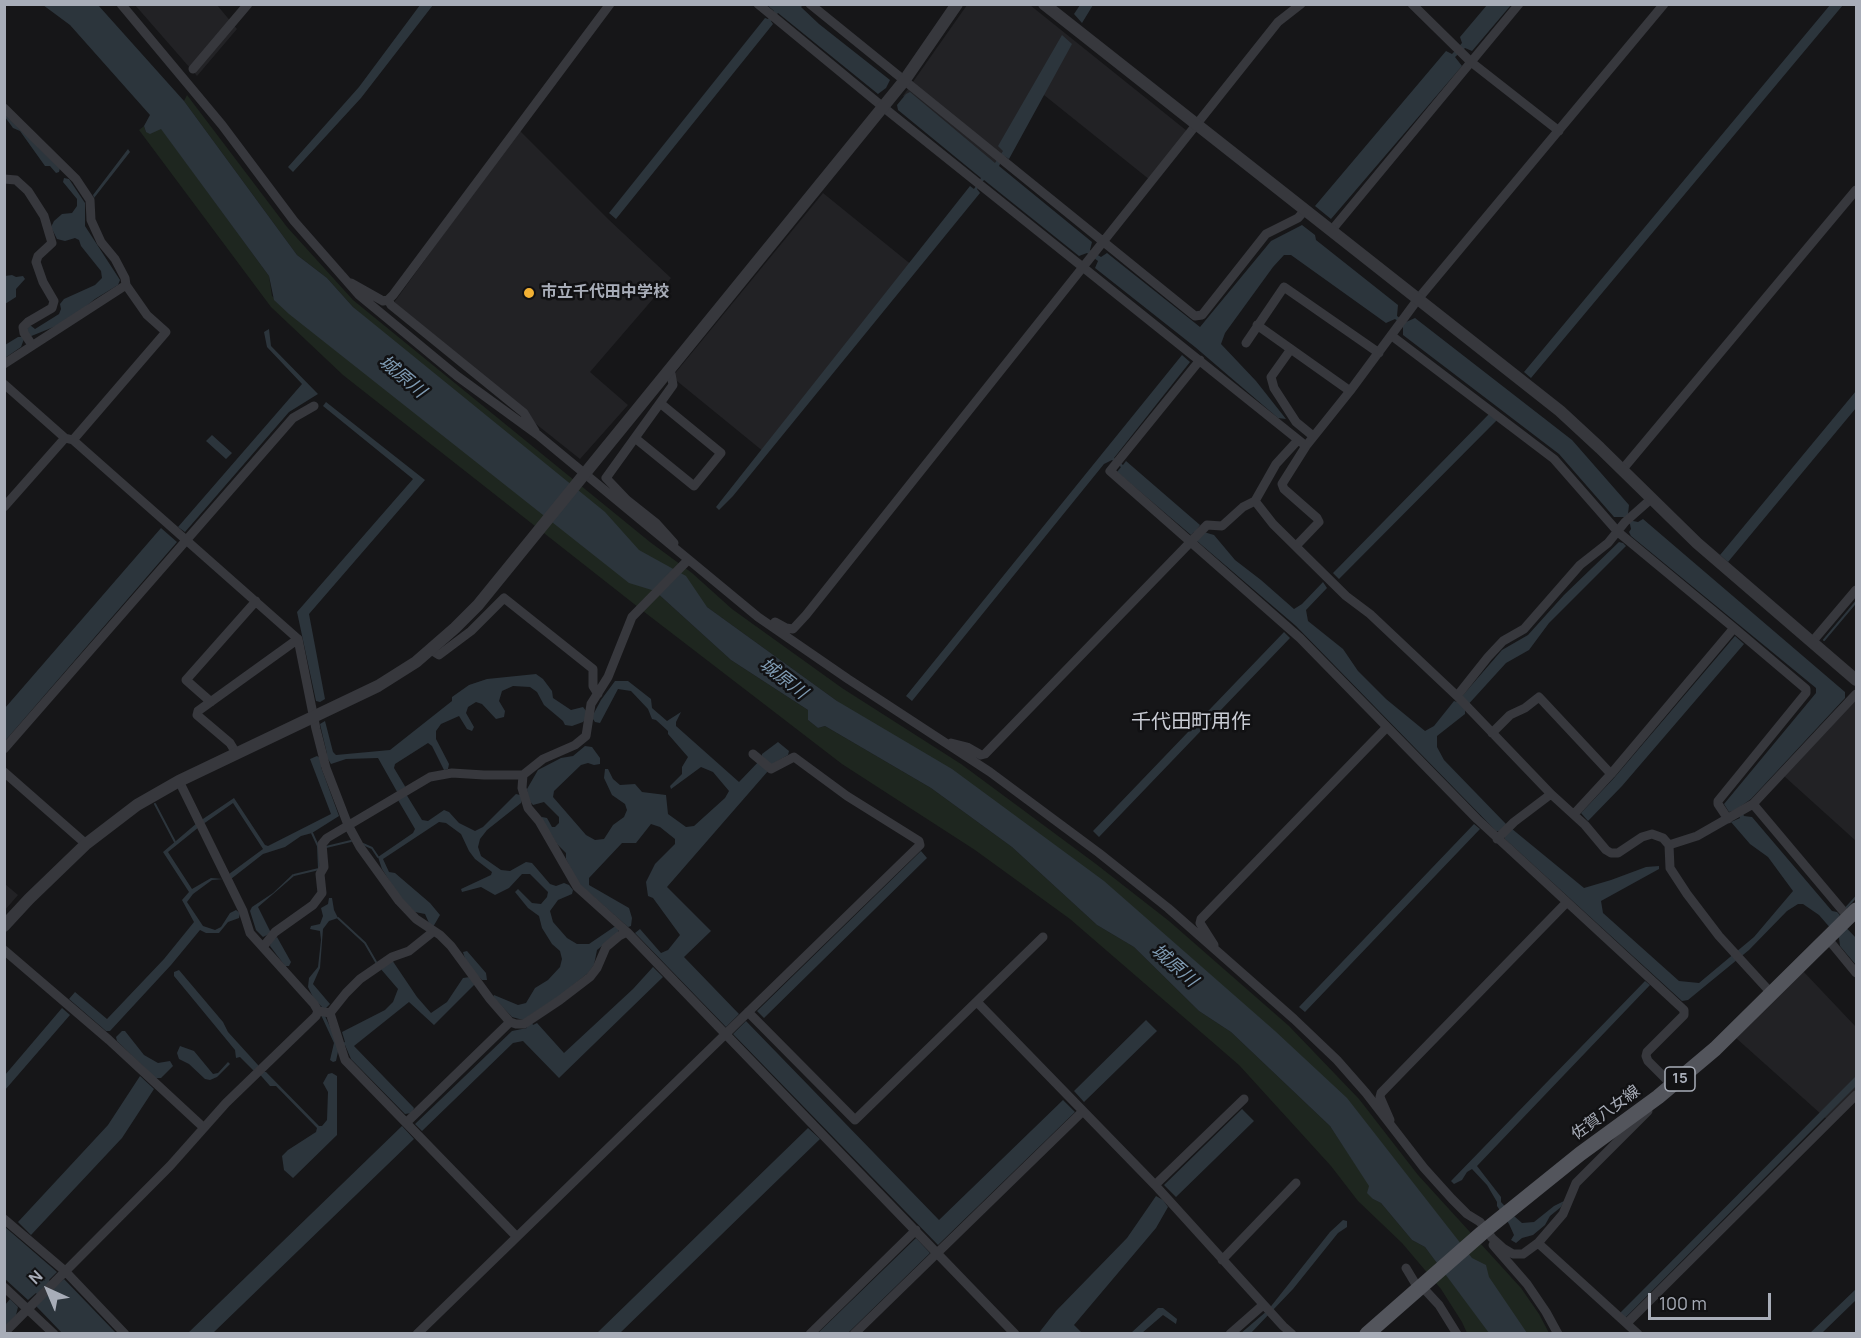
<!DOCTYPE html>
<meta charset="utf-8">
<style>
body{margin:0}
#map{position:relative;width:1861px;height:1338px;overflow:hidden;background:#161618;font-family:Manrope,sans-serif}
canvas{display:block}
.frame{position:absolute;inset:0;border:6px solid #a8adb8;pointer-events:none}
.north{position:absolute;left:18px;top:1260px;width:60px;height:60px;-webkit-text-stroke:4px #111113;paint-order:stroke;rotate:316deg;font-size:16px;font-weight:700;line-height:24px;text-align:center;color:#a8adb8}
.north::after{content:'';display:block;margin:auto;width:21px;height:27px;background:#a8adb8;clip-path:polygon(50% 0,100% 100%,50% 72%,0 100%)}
.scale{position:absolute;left:1648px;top:1293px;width:123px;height:27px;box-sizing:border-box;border:3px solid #a8adb8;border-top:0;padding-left:8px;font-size:18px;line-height:21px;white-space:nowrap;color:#a8adb8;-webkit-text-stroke:4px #111113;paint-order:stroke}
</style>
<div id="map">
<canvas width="1861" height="1338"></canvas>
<div class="frame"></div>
<div class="north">N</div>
<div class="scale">100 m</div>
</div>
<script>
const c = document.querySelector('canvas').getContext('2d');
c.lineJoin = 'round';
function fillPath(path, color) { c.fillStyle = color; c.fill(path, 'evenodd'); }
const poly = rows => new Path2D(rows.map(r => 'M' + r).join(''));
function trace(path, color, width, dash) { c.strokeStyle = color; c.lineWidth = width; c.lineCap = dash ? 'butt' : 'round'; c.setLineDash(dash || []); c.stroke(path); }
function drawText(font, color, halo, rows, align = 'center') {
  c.font = font + ' Manrope,"Noto Sans JP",sans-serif'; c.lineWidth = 5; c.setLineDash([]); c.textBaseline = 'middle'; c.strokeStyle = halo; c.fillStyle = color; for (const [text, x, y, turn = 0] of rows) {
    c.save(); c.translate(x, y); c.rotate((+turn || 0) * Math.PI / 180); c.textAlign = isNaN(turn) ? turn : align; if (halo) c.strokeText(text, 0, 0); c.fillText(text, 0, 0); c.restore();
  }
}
fillPath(poly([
 [135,5,217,5,237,29,197,76],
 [967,5,1030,5,1187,131,1150,180,1039,91,993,171,903,96],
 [519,130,608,219,671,278,590,372,628,405,580,459,390,308],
 [823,193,913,266,764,452,672,377],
 [1856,698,1856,841,1784,776],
 [5,884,18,895,5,910],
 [1803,971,1856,1027,1856,1098,1831,1123,1736,1038]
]), '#222225');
fillPath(poly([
 [187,95,287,227,353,300,650,542,692,573,732,609,842,688,961,764,1096,864,1169,921,1289,1026,1359,1099,1418,1175,1521,1288,1539,1314,1549,1333,1520,1333,1470,1265,1344,1105,862,724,837,701,628,550,353,307,327,278,297,255,184,101],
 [144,126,146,132,161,128,269,276,272,296,655,591,731,660,808,710,808,720,818,728,825,726,931,788,1012,847,1097,925,1134,947,1199,1011,1231,1032,1330,1126,1370,1186,1373,1199,1381,1203,1412,1240,1425,1247,1490,1333,1467,1333,1462,1322,1441,1289,1402,1243,1358,1201,1331,1166,1239,1065,1070,919,975,850,842,764,643,611,343,375,271,307,139,130]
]), '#1e261f');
fillPath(poly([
 [43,5,98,5,184,101,297,255,327,278,353,307,605,512,639,550,686,576,707,607,837,701,952,769,1104,881,1275,1031,1347,1098,1472,1258,1486,1265,1489,1277,1527,1333,1489,1333,1425,1247,1412,1240,1381,1203,1373,1199,1367,1193,1369,1186,1330,1126,1231,1032,1199,1011,1134,947,1097,925,1012,847,931,788,825,726,818,728,808,720,808,710,731,660,655,591,629,583,289,314,274,300,269,276,161,129,150,134,146,132,144,126,150,115,70,25],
 [420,5,433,5,361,98,293,172,288,167,359,87],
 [767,5,803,5,801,7,819,24,890,80,886,88,878,94,778,13,771,21,773,24,616,219,609,213,765,18,768,19,774,11],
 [1080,5,1093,5,1082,23,1074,14],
 [1487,5,1511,5,1472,51,1465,48,1455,57,1462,66,1331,219,1315,206,1446,51,1452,54,1462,43,1460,37],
 [1830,5,1843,5,1531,378,1524,372],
 [1062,35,1072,44,1009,159,1004,156,999,166,1092,242,1090,250,1101,257,1107,253,1200,327,1271,241,1302,225,1315,235,1316,240,1398,305,1397,316,1406,322,1415,318,1572,440,1629,505,1628,514,1633,521,1638,522,1643,519,1845,692,1845,698,1751,799,1740,807,1744,816,1752,817,1832,911,1837,912,1840,915,1838,919,1856,938,1856,965,1840,946,1839,938,1819,915,1803,904,1798,904,1787,911,1749,950,1688,1000,1682,1001,1505,839,1505,835,1500,831,1496,831,1296,626,1197,541,1200,536,1194,532,1191,535,1117,472,1121,467,1112,460,1104,464,912,701,906,696,1182,355,1190,362,1114,458,1123,465,1126,461,1200,525,1197,530,1214,535,1235,560,1261,580,1294,609,1302,604,1323,582,1327,588,1306,610,1308,621,1343,649,1358,671,1386,699,1425,731,1434,726,1454,701,1457,702,1502,650,1528,635,1564,595,1619,542,1623,543,1626,546,1549,623,1529,650,1506,663,1465,708,1465,714,1437,736,1437,747,1444,760,1506,824,1584,888,1611,880,1646,867,1659,866,1659,869,1601,901,1603,913,1679,981,1699,983,1754,937,1793,891,1768,857,1750,844,1731,822,1740,818,1736,810,1729,812,1724,804,1816,693,1816,688,1631,536,1629,532,1631,529,1630,524,1624,517,1614,517,1559,454,1403,335,1403,325,1395,319,1386,323,1291,255,1284,255,1273,267,1225,333,1221,344,1256,381,1286,419,1278,418,1195,347,1095,268,1098,261,1087,253,1079,256,984,180,977,189,980,193,733,496,719,510,716,507,970,186,974,189,981,178,898,110,897,105,906,94,910,92,995,163,1003,151,998,146],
 [4,114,60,168,59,172,56,173,50,166,45,166,20,131,13,128,5,117],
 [128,149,130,152,94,198,93,195],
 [64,178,69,179,85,203,85,226,120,280,118,285,95,299,84,308,56,326,24,339,21,347,5,358,5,345,18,337,22,337,30,325,35,329,59,314,61,309,60,304,64,299,95,285,102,278,101,271,81,246,79,240,75,238,65,241,57,239,51,227,54,221,62,214,72,213,77,206,77,199,63,182],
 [12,275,16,277,23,276,25,279,16,289,16,297,5,304,5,276],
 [269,329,271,346,318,394,289,412,185,532,178,527,302,384,267,347,264,332],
 [1856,391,1856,408,1728,562,1720,555],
 [326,402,425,480,309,614,325,699,320,702,316,701,297,612,413,479,323,406],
 [1489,414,1497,420,1339,579,1333,573],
 [212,435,232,453,226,459,206,441],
 [161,528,177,542,5,741,5,708],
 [1284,632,1290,638,1099,837,1093,831],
 [1735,636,1744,644,1622,786,1588,821,1581,813,1614,778],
 [536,674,543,679,552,691,553,698,571,710,583,707,587,712,594,713,601,700,615,681,628,681,651,699,652,708,667,721,681,712,676,722,676,726,739,782,762,758,762,754,778,742,789,751,788,755,771,765,768,771,667,887,711,931,684,957,739,1014,726,1027,635,933,640,929,661,953,668,950,680,935,653,898,648,896,646,882,655,864,675,844,675,839,660,827,651,824,636,843,622,843,589,878,589,885,629,908,632,918,631,926,628,927,578,883,566,859,566,853,557,844,542,820,542,817,547,818,552,827,555,827,559,823,559,817,544,802,533,805,528,799,527,789,538,770,561,758,573,756,585,746,592,747,600,758,600,764,594,765,588,763,581,765,554,791,553,797,586,835,595,840,604,839,613,825,624,817,627,810,625,804,612,795,604,778,605,769,608,769,613,779,620,785,635,784,642,792,666,795,668,814,686,827,694,826,725,798,729,791,713,772,701,767,671,789,670,786,682,774,682,767,688,757,668,734,668,731,656,720,652,719,648,709,631,691,618,689,600,723,595,722,593,719,586,718,583,722,572,726,565,725,563,721,544,705,537,692,530,687,513,686,502,691,499,701,505,711,504,717,496,719,482,704,476,702,468,707,466,713,474,727,472,731,467,729,459,716,441,724,436,731,436,739,449,764,448,769,444,770,432,746,428,743,395,764,394,768,406,788,406,794,422,820,428,821,444,810,449,812,459,823,475,831,483,827,516,794,520,795,522,799,521,803,487,830,480,839,478,847,481,856,501,870,510,871,526,862,532,863,550,884,556,886,564,883,569,885,573,890,572,894,558,900,550,911,553,922,567,938,577,944,589,944,614,927,618,927,619,930,617,934,597,950,594,965,588,973,561,995,529,1016,533,1025,537,1023,564,1053,633,989,653,967,663,977,559,1078,523,1041,513,1043,422,1131,415,1124,512,1031,527,1028,523,1020,512,1017,493,997,494,995,518,1005,526,1003,535,988,548,980,560,967,562,959,560,951,552,944,542,928,539,916,528,908,515,892,518,889,532,903,541,904,547,897,548,892,530,874,522,874,509,888,495,895,481,887,462,892,461,889,491,875,492,872,475,859,469,851,461,834,446,823,439,822,383,859,389,872,395,873,430,903,440,915,433,927,429,923,425,914,415,912,401,899,382,869,378,857,413,833,415,829,398,800,400,797,378,758,346,759,331,764,326,756,327,754,320,724,325,721,333,752,336,755,390,750,452,701,452,697,469,685,487,679],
 [317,756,320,758,322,765,321,767,339,816,312,833,301,836,285,847,263,854,231,879,229,874,263,849,233,803,199,827,168,852,192,889,211,878,223,879,212,880,193,894,187,902,203,926,215,930,221,927,230,913,236,910,240,913,239,918,228,922,219,933,206,933,200,930,171,965,110,1031,106,1031,69,999,75,992,107,1019,164,959,194,922,182,900,189,892,163,852,197,823,234,798,265,845,268,846,331,814,310,759],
 [1474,824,1480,829,1305,1012,1299,1007],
 [921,851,927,858,764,1018,757,1011],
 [293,874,294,876,258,907,271,933,263,937,256,930,250,911,252,907,273,893],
 [329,898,332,898,334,910,338,918,329,921,323,929,320,968,313,984,330,1004,325,1009,325,1016,338,1044,345,1042,342,1032,385,1010,393,1002,398,989,380,968,392,960,417,997,431,1013,447,1002,463,978,470,977,475,984,434,1025,409,1002,354,1046,414,1108,412,1113,405,1114,351,1059,345,1045,339,1047,336,1061,333,1062,330,1060,334,1043,321,1015,322,1007,314,999,308,987,309,978,318,967,321,940,320,931,310,929,311,926,320,924,323,916,321,908,328,904],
 [277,937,291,962,289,966,285,966,270,946,271,941],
 [467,951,486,973,487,980,482,980,467,965,463,952],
 [179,970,223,1022,228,1032,258,1065,259,1068,263,1072,266,1072,319,1126,322,1126,327,1120,328,1092,323,1083,328,1074,332,1073,337,1076,337,1135,293,1178,284,1170,282,1156,288,1150,316,1132,317,1128,276,1086,270,1086,256,1070,253,1070,240,1057,236,1058,235,1050,174,976,174,972],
 [1645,981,1650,985,1477,1166,1501,1197,1501,1202,1514,1216,1522,1223,1534,1222,1554,1206,1564,1201,1561,1207,1550,1216,1545,1225,1533,1235,1522,1238,1516,1243,1511,1240,1514,1235,1509,1224,1497,1206,1497,1202,1487,1185,1472,1169,1467,1172,1462,1180,1454,1184,1451,1181],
 [62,1008,70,1015,5,1090,5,1075],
 [1146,1020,1157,1031,1084,1102,1074,1091],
 [746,1021,939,1220,1063,1100,1075,1112,938,1245,733,1034],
 [122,1031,125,1031,144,1055,158,1063,170,1061,173,1066,161,1078,155,1078,117,1041,116,1037],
 [180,1046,194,1051,213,1074,218,1073,228,1062,230,1064,217,1077,210,1080,205,1079,189,1064,179,1059,177,1053],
 [140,1076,154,1089,122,1138,31,1235,18,1222,108,1125],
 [1856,1076,1856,1086,1625,1318,1620,1313],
 [1242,1109,1254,1121,1176,1197,1164,1185],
 [402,1126,414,1139,213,1333,188,1333],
 [808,1128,820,1139,620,1333,597,1333],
 [1156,1196,1163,1200,1168,1207,1156,1228,1074,1325,1082,1333,1038,1334,1056,1311,1127,1238],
 [1343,1220,1347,1221,1347,1227,1338,1233,1293,1289,1251,1333,1240,1334,1268,1310,1330,1232],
 [5,1227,57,1272,49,1280,55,1287,64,1279,116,1333,62,1333,36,1306,42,1300,36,1293,28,1300,5,1279],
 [916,1238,930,1253,848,1333,818,1333],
 [1856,1289,1856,1300,1822,1333,1810,1333],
 [10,1299,18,1307,16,1315,5,1328,5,1305],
 [1158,1308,1163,1308,1177,1319,1176,1324,1163,1315,1142,1333,1131,1333]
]), '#2c353c');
trace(poly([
 [1824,640,1856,602],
 [155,804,175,842],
 [363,844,372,848,378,857],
 [326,847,351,841],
 [294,875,319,869,318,846,312,833],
 [1846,908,1856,897],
 [338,918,365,943,376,962]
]), '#2c353c', 2);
trace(poly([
 [121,4,222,125,294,221,359,295,457,376,538,435,758,617,848,679,990,772,1099,853,1168,908,1294,1019,1337,1060,1366,1093,1424,1168,1452,1199,1467,1214,1480,1222,1492,1238,1503,1248,1513,1254,1523,1254,1538,1243,1563,1214,1576,1183,1648,1111],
 [758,4,883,107,1306,446],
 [810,4,1195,316,1202,315,1266,234,1298,218,1305,210],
 [1412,4,1471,62,1559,131],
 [193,69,248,4],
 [4,108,76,179,90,200,91,220,101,242,115,259,125,278,126,285,147,315,166,332,73,440],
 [4,179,16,180,28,191,44,216,52,243,38,256,36,262,43,282,54,301,52,308,28,322,23,327,24,333,32,345],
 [1331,231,1519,4],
 [351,283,383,301,388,300,393,295,610,4],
 [388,300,391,305,524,413,535,431],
 [1257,325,1350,391],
 [1392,336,1554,459,1618,532,1734,628,1611,774,1574,814],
 [1246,343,1284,287,1379,353],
 [1291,349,1271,377,1274,388,1296,422,1313,436],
 [1200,360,1110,471,1300,638,1477,819,1684,1010,1684,1015,1647,1052,1646,1056,1648,1061,1672,1085],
 [4,364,126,285],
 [670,368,673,385,606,478,627,500,656,523,674,543],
 [4,384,65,438,73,440,298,639,316,729,326,768,348,825,360,847,399,901,416,919,440,935,451,946,490,999,510,1022,516,1024,524,1024,560,1000,590,977,597,968,606,947,619,936,627,932],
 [635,438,694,486,721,453,660,403],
 [1622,470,1856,190],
 [1255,501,1273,524,1346,596,1370,614,1457,696,1551,794,1585,825,1606,850,1611,853,1618,853,1642,837,1652,834,1663,838,1669,845,1670,868,1687,894,1719,936,1772,994],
 [4,507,65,438],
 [1296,546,1319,522,1317,518,1284,489,1282,484,1306,446,1350,391,1418,299,1664,4],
 [775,622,786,628,793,629,806,615,1278,22,1301,4],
 [1812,642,1856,590],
 [431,650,439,655,471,631,504,598,593,669,593,686,598,694],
 [1457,696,1488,657,1503,641,1524,629,1580,565,1608,543,1625,522,1651,499],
 [211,702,186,680,256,601],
 [1492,733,1510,715,1525,708,1539,697,1611,774],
 [951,743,967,747,981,755,985,754,1207,525,1222,526,1243,507,1255,501,1276,464,1298,440],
 [4,749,293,418,314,406],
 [236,753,230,743,197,715,198,711,298,639],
 [4,772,86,844],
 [523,775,522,788,528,808,539,821,577,887,627,932,1015,1334],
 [179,781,243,911,250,933,314,1004,318,1011],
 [1753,804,1849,918],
 [1728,819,1718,804,1718,801,1806,693,1806,689,1734,628],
 [1497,839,1514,822,1551,794],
 [1669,845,1697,836,1753,804,1856,694],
 [1828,939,1856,973],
 [1214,945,1200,923,1201,919,1387,727],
 [263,947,275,932,313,905,322,893,320,874,324,867,322,844,327,838,430,777,452,773,484,775,523,775,543,759,575,745,586,736,591,704,608,677,632,617,688,560],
 [4,950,109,1040,203,1127],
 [977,1002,1155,1185,1283,1326,1292,1334],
 [748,1012,855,1120,1043,937],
 [330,1013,345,1060,516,1236],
 [1390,1120,1380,1097,1381,1093,1566,903],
 [407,1122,510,1022],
 [1155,1185,1244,1099],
 [4,1219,65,1271,125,1334],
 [1538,1243,1638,1334],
 [1493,1245,1527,1284,1546,1312,1558,1334],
 [1222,1260,1296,1183],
 [1406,1268,1418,1288,1426,1291,1439,1305,1457,1334],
 [4,1287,54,1334],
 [1627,1323,1856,1095],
 [4,1333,170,1166,226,1103,316,1016,318,1011,330,1013,346,993,360,979,392,957,409,951,434,931],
 [417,1334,920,845,919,841,847,796,794,757,771,769,753,754],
 [810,1334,916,1230],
 [854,1334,1083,1111],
 [1230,1334,1263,1305]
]), '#37383d', 9);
trace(poly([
 [1044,4,1560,411,1600,448,1697,543,1856,680],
 [4,926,29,899,86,844,137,805,179,781,378,686,416,662,455,628,478,605,904,81,957,4]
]), '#37383d', 12);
trace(poly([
 [1367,1334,1482,1233,1580,1154,1658,1097,1715,1049,1856,910]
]), '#53555c', 15);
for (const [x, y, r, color] of [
 [529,293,6,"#f2b134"]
]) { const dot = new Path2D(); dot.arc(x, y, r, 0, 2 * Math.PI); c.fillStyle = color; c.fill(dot); trace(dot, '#111113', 2); }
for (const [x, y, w] of [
 [1680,1079,30]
]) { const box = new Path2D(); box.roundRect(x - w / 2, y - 12, w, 24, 4.5); c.fillStyle = '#111113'; c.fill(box); trace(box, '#a8adb8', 1.5); }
drawText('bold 15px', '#a8adb8', null, [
 ["15",1680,1079]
]);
drawText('bold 16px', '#a8adb8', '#111113', [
 ["市立千代田中学校",541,293]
], 'left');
drawText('16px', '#a8adb8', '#111113', [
 ["佐賀八女線",1606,1113,-36]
]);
drawText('italic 18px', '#7f9bb3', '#111113', [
 ["城原川",402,377,40],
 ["城原川",783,679,38],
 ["城原川",1174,966,41]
]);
drawText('20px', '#c9ccd4', '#111113', [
 ["千代田町用作",1191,722]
]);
</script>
